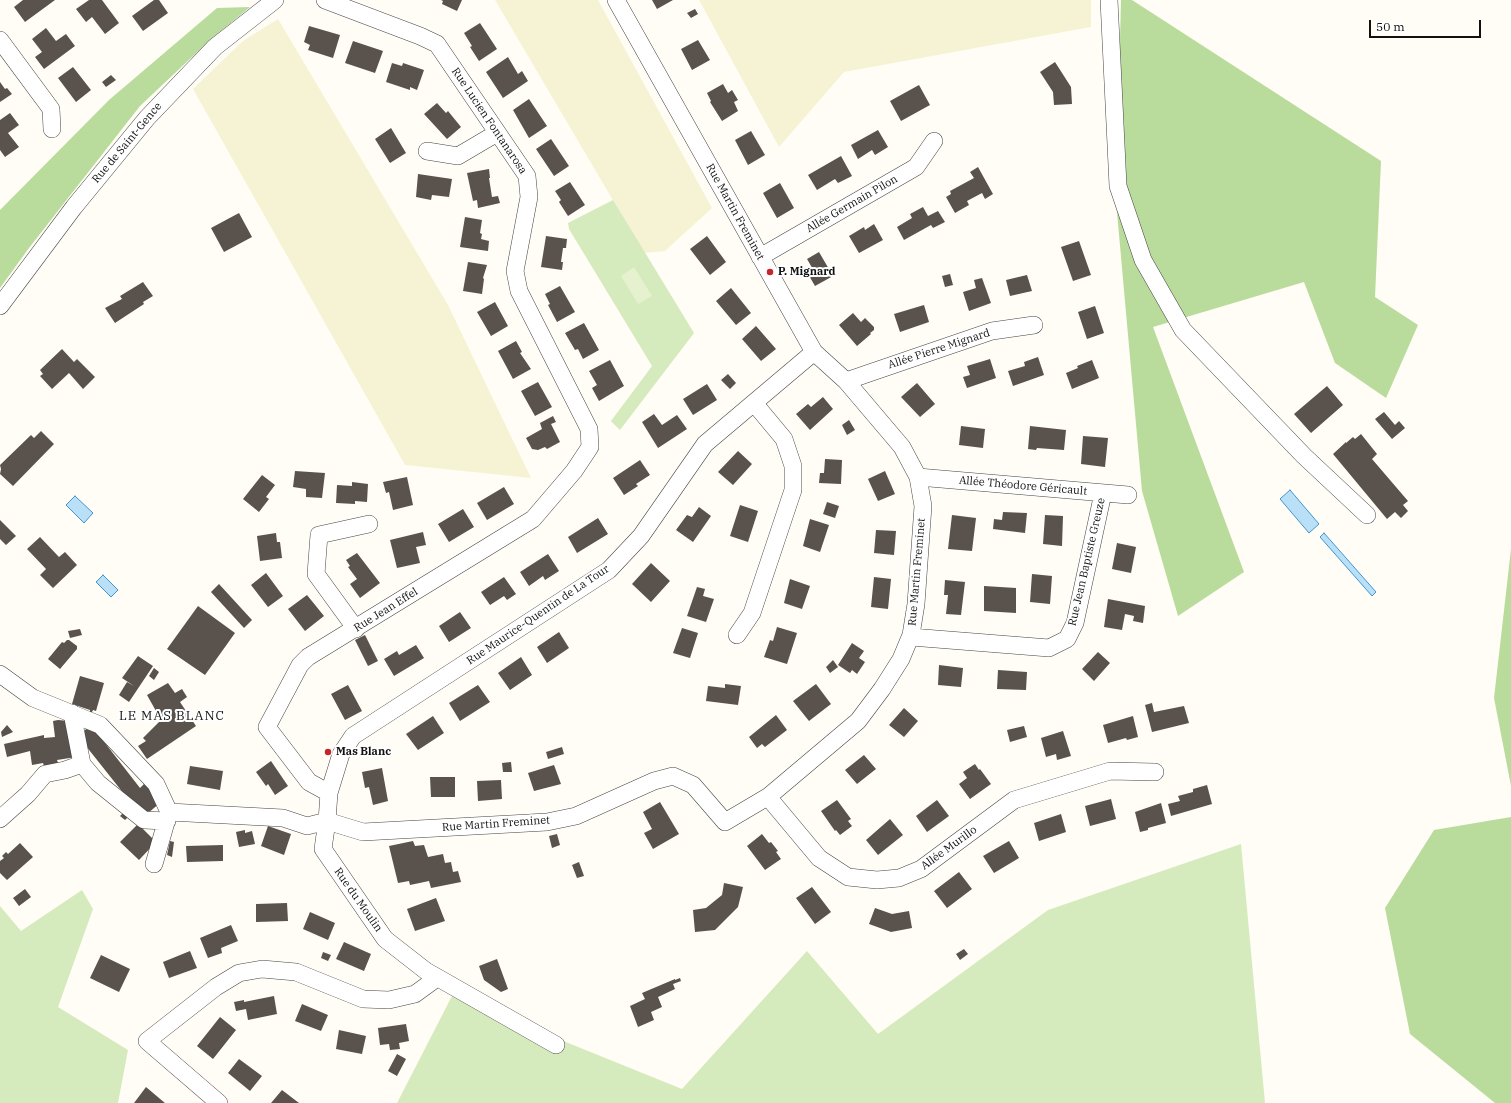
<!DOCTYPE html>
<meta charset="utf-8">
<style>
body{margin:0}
#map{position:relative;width:1511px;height:1103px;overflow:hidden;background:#fffdf5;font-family:"IBM Plex Serif",serif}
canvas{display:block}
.scale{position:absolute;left:1369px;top:20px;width:112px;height:18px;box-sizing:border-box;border:2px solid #111;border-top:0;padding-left:5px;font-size:12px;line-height:14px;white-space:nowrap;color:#111;-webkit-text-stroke:3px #fff;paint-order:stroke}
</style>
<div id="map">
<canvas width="1511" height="1103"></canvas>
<div class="scale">50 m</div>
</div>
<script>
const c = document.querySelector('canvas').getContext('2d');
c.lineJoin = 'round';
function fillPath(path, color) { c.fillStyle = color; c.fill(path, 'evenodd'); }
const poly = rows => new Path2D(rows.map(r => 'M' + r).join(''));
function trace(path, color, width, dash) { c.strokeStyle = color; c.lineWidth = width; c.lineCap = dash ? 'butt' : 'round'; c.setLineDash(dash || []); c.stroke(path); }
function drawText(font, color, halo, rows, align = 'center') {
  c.font = font + ' "IBM Plex Serif",serif'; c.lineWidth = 4; c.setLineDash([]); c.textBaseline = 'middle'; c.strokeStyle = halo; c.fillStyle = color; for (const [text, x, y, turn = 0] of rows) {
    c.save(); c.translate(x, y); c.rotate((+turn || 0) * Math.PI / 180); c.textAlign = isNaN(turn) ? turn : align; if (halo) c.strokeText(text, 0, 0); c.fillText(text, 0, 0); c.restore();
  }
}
fillPath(poly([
 [495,0,598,0,712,208,665,251,644,253],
 [699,0,1091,0,1091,27,844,72,779,147],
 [278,19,448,305,531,478,405,465,193,89,243,41]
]), '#f6f3d4');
fillPath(poly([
 [613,200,694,333,620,430,611,421,652,366,569,229,568,223],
 [1241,844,1265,1103,397,1103,452,996,682,1089,807,951,878,1034,1048,910],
 [82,890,93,909,58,1007,128,1050,118,1103,0,1103,0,906,21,931]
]), '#d5ebbd');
fillPath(poly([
 [1121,0,1132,0,1381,161,1375,297,1418,325,1386,398,1335,363,1304,282,1153,327,1244,572,1178,616,1142,491,1116,201],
 [250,7,210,40,140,106,29,248,0,288,0,210,109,100,217,8],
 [1511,549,1511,786,1494,698],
 [1511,817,1511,1103,1495,1103,1410,1034,1385,908,1434,830]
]), '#b9dc9c');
fillPath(poly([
 [634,267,652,296,638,304,621,276]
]), '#e6f2cf');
const water = poly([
 [1290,490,1319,524,1309,533,1280,499,1290,490],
 [75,496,93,513,84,523,66,505,75,496],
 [1324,533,1376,592,1372,596,1320,537,1324,533],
 [103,575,118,590,111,597,96,582,103,575]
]);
fillPath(water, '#b9e0f7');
trace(water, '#3f96cf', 1);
fillPath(poly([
 [23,0,55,0,25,22,14,7],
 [89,0,102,0,119,23,105,34,92,17,86,22,76,9],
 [154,0,159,0,168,13,143,31,132,16],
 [441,0,462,0,457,11,442,4,443,1],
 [652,0,673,0,657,9],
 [695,9,698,14,691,18,687,13],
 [480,23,497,49,479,61,470,47,472,46,464,33],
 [309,26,340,35,333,58,308,50,310,45,304,42],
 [46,28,56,41,66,34,75,46,44,69,35,57,42,52,32,39],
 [698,40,710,60,692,70,681,49],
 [353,41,383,51,375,73,345,63],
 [508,57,518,74,522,71,528,81,503,98,486,72],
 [1055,62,1071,87,1072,104,1054,105,1053,92,1040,72],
 [392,63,402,66,403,63,424,70,417,90,410,87,410,90,386,82],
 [73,67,91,90,76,102,58,78],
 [111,75,116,80,106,87,102,82],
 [0,82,5,89,7,88,12,94,0,102],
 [723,84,728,93,732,90,738,100,734,102,738,111,722,121,710,102,711,101,707,93],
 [919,85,930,105,901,121,890,101],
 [529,99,547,126,529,138,513,110],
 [437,103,446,113,448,111,461,127,447,139,424,114],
 [10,113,19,125,8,133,19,147,5,157,0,150,0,120],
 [391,128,406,153,390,163,375,139],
 [878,130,888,147,875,155,872,150,858,159,851,145],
 [751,131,765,155,748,165,735,140],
 [551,139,569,166,554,176,536,149],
 [841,156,852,176,838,183,835,179,817,190,808,175],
 [978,167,993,194,985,199,982,193,967,201,969,205,955,213,946,197,951,194,950,191,974,178,970,172],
 [489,169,490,178,489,178,492,197,498,196,500,203,478,208,477,200,473,201,467,173],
 [418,174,452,179,449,197,432,195,431,200,416,197],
 [570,182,585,205,568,216,559,202,561,200,555,191],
 [780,183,794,208,777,218,763,193],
 [923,207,928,216,938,211,945,222,933,228,931,225,904,240,897,227,912,218,910,214],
 [239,213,252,237,224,252,211,228],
 [465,217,482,220,480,233,482,234,481,239,489,241,488,251,460,247],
 [874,224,883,240,859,253,849,236,864,227,865,230],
 [546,236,567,239,566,248,563,248,561,262,563,262,562,270,541,267],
 [707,236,726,262,710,275,690,249],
 [1079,241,1091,275,1073,281,1061,247],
 [819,252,833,276,815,286,808,274,814,271,807,259],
 [468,262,487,265,483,278,484,279,482,294,463,291],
 [950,274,953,285,945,287,942,276],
 [1027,275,1032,291,1010,296,1006,280],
 [982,278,991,303,969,311,963,292,976,288,974,280],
 [143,282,153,296,143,302,144,304,115,323,105,308,122,299,120,296],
 [560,286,575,312,557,322,548,305,550,304,545,294],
 [731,288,751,313,736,325,716,301],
 [495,302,508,326,491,336,477,312],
 [924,305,929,322,900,332,894,314],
 [1095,306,1104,333,1087,339,1078,312],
 [853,313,861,322,865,318,874,327,874,330,870,333,871,334,857,346,839,325],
 [584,323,599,350,583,359,578,349,575,350,565,333],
 [756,326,776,349,761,361,742,339],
 [516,341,522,352,520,353,531,369,513,379,498,351],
 [62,349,74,362,77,359,95,377,83,389,69,373,52,389,40,376,43,374,40,370],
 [1038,357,1044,375,1013,386,1008,371,1025,366,1024,362],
 [990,359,996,378,967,388,963,377,970,375,967,366],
 [610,360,624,386,599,401,592,388,597,385,589,371],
 [1092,360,1099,378,1072,389,1066,373,1078,368,1077,366],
 [728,374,736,383,730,389,721,380],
 [538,382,552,407,535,416,521,391],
 [917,383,935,404,920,417,901,397],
 [707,384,717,400,693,415,683,399],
 [1327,386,1343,405,1311,433,1294,414],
 [823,397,833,409,810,430,796,414,808,404,811,407],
 [1384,412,1395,425,1399,421,1405,428,1392,439,1375,419],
 [654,414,662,425,677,415,687,429,658,448,642,422],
 [553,416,556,422,551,424,560,442,547,449,545,447,538,450,532,449,526,438,542,429,540,423],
 [849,420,855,430,847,435,842,425],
 [961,426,985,429,983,448,959,445],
 [1030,426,1066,430,1064,450,1037,448,1036,450,1028,449],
 [41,431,54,444,13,486,0,474,1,469,0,465,31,435,34,438],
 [1361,434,1377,454,1372,459,1408,501,1403,505,1408,511,1401,518,1395,512,1387,519,1333,454,1346,442,1346,443,1353,437,1355,439],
 [1083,436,1108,438,1105,467,1081,464],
 [738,451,752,464,733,485,718,472],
 [825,459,842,460,841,484,819,483,820,473,824,473],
 [640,460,650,475,636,484,638,486,624,495,613,478],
 [295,471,325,473,322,498,306,497,306,489,293,487],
 [885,471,895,494,878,501,868,479],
 [262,475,275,485,266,497,269,499,259,512,243,499],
 [407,477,413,505,393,510,389,492,386,493,383,482],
 [352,482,368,484,367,502,355,501,355,504,336,503,337,485,352,486],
 [504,487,514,504,487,520,477,503],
 [827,502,839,506,835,518,823,514],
 [740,505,758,511,748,542,730,536],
 [699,507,711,516,693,542,676,530,687,515,692,517],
 [463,509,474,527,449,542,438,524],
 [1003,512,1027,513,1025,533,993,529,994,519,1002,520],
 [952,515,976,518,972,551,948,549],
 [1045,515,1063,516,1062,546,1043,544],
 [598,518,608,534,577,553,568,537],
 [810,519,829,525,820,552,803,546],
 [0,520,16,536,6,545,0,539],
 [876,530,896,531,894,555,874,553],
 [423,532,426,545,416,547,420,563,397,568,390,540],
 [276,533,277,542,280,542,282,558,260,561,257,536],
 [40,537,59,557,65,552,77,565,53,588,40,575,46,569,27,549],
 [1117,543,1136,547,1131,573,1112,569],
 [357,553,380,583,360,598,350,584,357,579,348,567,350,566,346,560],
 [548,554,559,571,545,580,543,576,529,586,520,572],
 [651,563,670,581,651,602,632,584],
 [266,573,283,596,268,607,251,585],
 [1032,574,1052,576,1050,604,1030,602],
 [504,577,516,594,507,600,504,596,490,605,481,592],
 [874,577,891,579,888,609,871,607],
 [790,579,810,586,802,609,784,603],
 [945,580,965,582,961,615,946,614,948,595,944,595],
 [219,584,252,620,244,628,211,592],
 [984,586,1016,588,1016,613,984,611],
 [697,587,705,589,703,596,714,599,706,622,687,616],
 [307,595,324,616,305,631,288,609],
 [1108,599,1145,606,1143,623,1133,621,1134,616,1125,614,1122,630,1104,627],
 [198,606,235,633,205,675,167,649],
 [460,612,471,628,449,642,439,626],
 [777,627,797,633,787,664,764,657,770,640,773,641],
 [682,628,698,633,690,658,673,653],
 [80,629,82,635,70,638,68,631],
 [559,632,569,648,547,663,537,647],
 [365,635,378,661,368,666,355,640],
 [67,640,69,640,77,646,77,649,60,669,48,659,62,642,64,643],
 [852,643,864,651,859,658,865,662,857,674,852,670,850,673,838,665],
 [416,645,424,658,394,676,384,659,397,651,399,655],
 [1098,652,1110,663,1094,681,1082,669],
 [138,656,153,666,129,702,119,695,127,682,134,686,122,678],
 [521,657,532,675,510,690,498,673],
 [833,660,838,667,830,673,826,667],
 [939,665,963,668,961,687,938,685],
 [154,668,159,672,154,680,149,676],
 [998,670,1027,672,1026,690,997,689],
 [80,676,104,683,96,711,93,710,92,712,90,712,90,710,72,704],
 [168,683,175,693,182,689,187,697,180,702,196,726,147,759,138,746,146,741,143,738,161,720,147,695],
 [725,684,741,686,738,705,706,701,708,686,725,688],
 [816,684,831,704,809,721,793,701],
 [348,685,362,711,345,720,331,694],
 [478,685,490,702,460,721,449,703],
 [1152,703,1154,712,1184,706,1189,723,1152,732,1145,705],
 [904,708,918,721,904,737,889,725],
 [776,715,787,730,765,747,762,744,757,748,749,737],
 [433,716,444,733,418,750,406,734],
 [1133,716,1138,737,1127,740,1126,738,1108,743,1103,725],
 [58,720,69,721,76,757,57,760,58,763,44,766,43,763,32,765,30,751,7,757,4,744,44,735,44,738,55,737,53,721],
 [7,725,13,732,2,737,1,732],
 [91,725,140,788,144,784,161,802,147,814,132,804,78,736],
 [1024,726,1027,737,1010,742,1007,730],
 [1063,731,1071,756,1057,760,1056,754,1046,757,1041,738],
 [562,747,564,754,548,759,546,752],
 [864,755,876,769,857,784,845,770],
 [271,761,288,786,275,795,268,784,266,786,256,772],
 [511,762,512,772,503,772,502,763],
 [975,764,979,770,980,769,991,784,970,799,959,784,967,778,963,772],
 [554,765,561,784,534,791,528,773],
 [190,766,223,771,220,790,187,784],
 [382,768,388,801,373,805,369,787,365,788,362,772],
 [430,777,455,777,455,797,431,797],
 [501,780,502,799,478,801,477,781],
 [1207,785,1212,804,1171,816,1168,804,1180,801,1178,796,1193,792,1193,789],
 [1111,799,1116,819,1090,826,1085,806],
 [837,800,851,819,848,821,852,826,840,835,836,830,835,831,821,811],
 [937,800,949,816,927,832,916,816],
 [660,802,679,834,653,849,644,833,652,829,643,812],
 [1161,803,1166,823,1148,828,1148,830,1140,832,1135,812],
 [125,811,130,815,125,820,120,816],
 [1061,814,1066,832,1039,841,1034,823],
 [890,819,903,835,878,855,866,840],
 [138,824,156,842,139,860,120,842],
 [268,826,291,834,284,855,261,846],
 [245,830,245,833,252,831,255,844,239,847,236,832],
 [557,834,560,845,552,848,549,836],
 [762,834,769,843,771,842,778,851,776,852,781,859,765,870,747,846],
 [170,841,174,842,172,857,167,855],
 [413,841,415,846,424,845,428,857,443,854,445,863,451,862,453,872,458,871,461,882,431,888,429,881,410,885,409,881,398,883,389,846],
 [1009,841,1019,858,994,873,983,856],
 [20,843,33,857,7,880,0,873,0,861,4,858,2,856,6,852,8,854],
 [223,845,223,861,187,862,186,846],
 [579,862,584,876,577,878,572,865],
 [959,872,972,889,947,908,934,891],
 [724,883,743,887,738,907,715,930,695,932,693,910,706,908,722,895],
 [812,887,831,912,815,924,796,898],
 [25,889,31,897,19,906,13,898],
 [436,898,445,921,415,931,407,909],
 [287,903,288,921,256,922,256,904],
 [875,908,892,914,909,911,912,928,891,932,869,924],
 [310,912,335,923,328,940,303,929],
 [231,925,238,941,221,948,222,953,208,958,200,938],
 [344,942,371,954,364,971,336,959],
 [964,949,968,954,960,960,956,954],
 [190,951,197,968,169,978,163,962],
 [323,952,331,955,328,961,321,958],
 [101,955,130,969,119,992,90,978],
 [497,959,508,989,501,992,484,980,479,966],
 [680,978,681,981,673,984,675,989,658,997,662,1007,651,1012,654,1020,638,1027,630,1006,645,999,642,993,675,979,675,980],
 [274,996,277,1014,248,1020,246,1009,236,1011,234,1002,244,1000,244,1002],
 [302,1004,328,1015,321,1031,295,1021],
 [220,1017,236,1030,213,1059,197,1046],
 [406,1024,409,1041,399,1043,400,1049,390,1050,389,1044,380,1045,378,1028],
 [339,1030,366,1036,362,1054,336,1049],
 [397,1054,406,1059,397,1076,388,1071],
 [239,1059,262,1076,250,1091,228,1073],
 [146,1087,159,1098,165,1103,134,1103],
 [282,1090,299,1103,271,1103]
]), '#5a524d');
const minor = poly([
 [325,0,420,36,437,44,527,176,529,197,515,271,519,291,589,429,590,447,574,471,533,519,308,657,300,665,267,727,309,782,329,793],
 [616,0,814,352,846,381,902,447,918,477,923,506,916,604,911,635,901,659,882,689,858,721,769,796,725,822,693,785,673,776,654,781,576,816,547,822,363,832,327,821,329,793,341,754,353,736,609,570,641,536,705,444,814,352],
 [1109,0,1118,186,1143,260,1183,330,1304,456,1367,515],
 [0,40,51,109,52,129],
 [427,151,458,156,497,133],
 [760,257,916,167,934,141],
 [0,306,74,207,147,118,215,47,275,0],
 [846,381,992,331,1034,325],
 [918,477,1128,495],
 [356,629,316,574,319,535,369,524],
 [737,635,752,613,793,490,793,466,784,439,754,403],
 [911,637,1049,648,1067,639,1075,623,1103,493],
 [0,674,33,698,100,725,156,784,169,812,154,864],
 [72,713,82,764,98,783,144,820,167,821],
 [768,797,819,858,848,877,877,880,899,878,921,869,1014,800,1110,771,1155,772],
 [169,812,283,818,307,826,327,821,323,849,385,939,426,971,556,1045],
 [0,819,28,794,45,774,65,770,82,764],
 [219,1103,147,1041,216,987,239,973,262,969,296,972,363,999,389,1000,415,994,437,978]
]);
trace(minor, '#444', 18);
trace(minor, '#fff', 17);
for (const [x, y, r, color] of [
 [770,272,4,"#c4262e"],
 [328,752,4,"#c4262e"]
]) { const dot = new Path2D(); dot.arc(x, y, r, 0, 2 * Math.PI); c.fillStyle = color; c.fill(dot); trace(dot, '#fff', 1.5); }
drawText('11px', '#111', '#fff', [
 ["Rue Lucien Fontanarosa",489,121,56],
 ["Rue de Saint-Gence",127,143,-50],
 ["Allée Germain Pilon",852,204,-30],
 ["Rue Martin Freminet",735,212,61],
 ["Allée Pierre Mignard",939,349,-18],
 ["Allée Théodore Géricault",1023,486,5],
 ["Rue Jean Baptiste Greuze",1087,562,-77],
 ["Rue Martin Freminet",917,572,-85],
 ["Rue Jean Effel",386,610,-32],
 ["Rue Maurice-Quentin de La Tour",538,615,-34],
 ["Rue Martin Freminet",496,824,-4],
 ["Allée Murillo",949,848,-36],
 ["Rue du Moulin",358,900,55]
]);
drawText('bold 11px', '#111', '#fff', [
 ["P. Mignard",778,272],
 ["Mas Blanc",336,752]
], 'left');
c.letterSpacing = '1px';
drawText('13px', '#111', '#fff', [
 ["LE MAS BLANC",172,716]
]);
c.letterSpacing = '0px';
</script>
